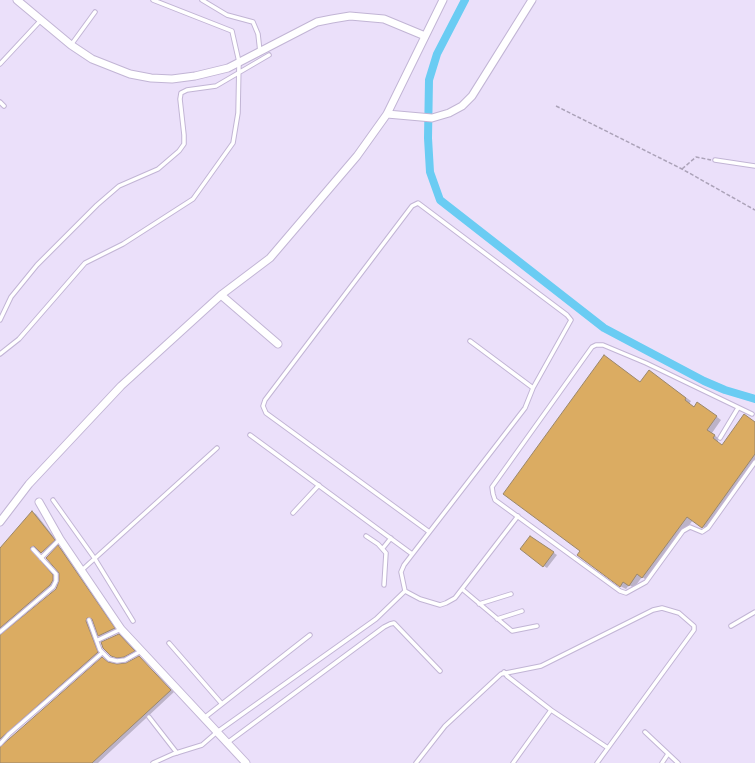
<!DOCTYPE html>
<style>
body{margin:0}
canvas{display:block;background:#ebe0fa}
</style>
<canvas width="755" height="763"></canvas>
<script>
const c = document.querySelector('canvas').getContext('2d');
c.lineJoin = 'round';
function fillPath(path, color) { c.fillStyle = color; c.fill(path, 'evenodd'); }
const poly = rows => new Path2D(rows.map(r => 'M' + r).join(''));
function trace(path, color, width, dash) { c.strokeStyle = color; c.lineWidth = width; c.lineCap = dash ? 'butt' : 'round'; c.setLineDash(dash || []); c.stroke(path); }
fillPath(poly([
 [610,360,641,383,654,375,691,401,689,404,695,407,703,406,721,420,712,433,719,439,717,442,722,446,755,422,755,464,707,530,693,520,648,581,642,577,634,588,629,585,626,589,620,586,581,551],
 [32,512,36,514,58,542,46,555,38,548,33,551,56,578,56,583,2,632,1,637,57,589,60,582,58,547,62,549,118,631,103,638,99,636,93,620,91,619,89,624,101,655,11,734,1,744,1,747,102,658,110,663,117,665,127,664,139,657,174,692,98,763,0,763,0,550],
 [534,539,557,555,547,568,544,566],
 [119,635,123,637,138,653,128,658,116,658,111,655]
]), '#0003');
trace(poly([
 [465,0,437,54,429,80,428,138,430,172,440,200,604,328,704,381,725,390,755,399]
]), '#6accf3', 8);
const building = poly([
 [604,355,640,382,649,370,686,398,685,400,694,407,697,402,717,416,707,430,715,435,713,438,722,445,744,414,755,422,755,454,702,528,687,517,642,578,637,574,629,586,623,582,620,587,577,555,580,551,503,494,604,355],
 [32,511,55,540,41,553,34,546,30,548,53,575,53,580,50,585,0,628,0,548,32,511],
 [530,536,554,552,543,567,520,549,530,536],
 [58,545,115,628,98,636,92,619,87,618,86,621,98,652,0,739,0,635,56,589,59,581,59,573,46,558,58,545],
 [119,634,135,651,124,657,117,658,111,656,103,648,101,642,119,634],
 [139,656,171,690,92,763,0,763,0,747,102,657,108,662,117,664,126,663,139,656]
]);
fillPath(building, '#dbac62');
trace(building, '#9b876b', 1);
const service = poly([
 [202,0,227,15,253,22,258,34,260,52],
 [71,45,95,12],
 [0,64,41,20],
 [0,102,4,106],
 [715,160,755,166],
 [0,320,11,297,37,265,97,205,119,186,158,169,179,151,184,144,184,135,180,99,181,93,187,90,216,86,269,55],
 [470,341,533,388],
 [0,354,19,339,85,263,123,244,193,199,233,143,238,113,239,62,232,31,153,0],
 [752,414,646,363,603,345,596,345,592,347,492,487,493,494,495,500,620,591,626,593,646,582,683,531,690,527,702,532,708,528,755,462],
 [250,435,412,554],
 [720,438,738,408],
 [53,500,95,559,133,621],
 [293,513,319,485],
 [366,536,378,544,386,553,384,585],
 [383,548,391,538],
 [41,558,60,539],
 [82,570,217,448],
 [462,589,512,631,537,626],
 [405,591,401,572,404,565,525,408,533,388,571,320,567,315,418,203,412,206,265,400,263,406,266,413,428,531],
 [479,604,511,594],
 [497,619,522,611],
 [89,620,100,650,109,659,117,661,125,660,141,651],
 [731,626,755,612],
 [0,632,53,587,56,581,56,574,33,549],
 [98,640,121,629],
 [169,643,222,704],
 [504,672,507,676,551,710,608,748],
 [149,717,177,753],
 [204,718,310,635],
 [645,732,678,763],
 [227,743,384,627,390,624,394,623,440,671],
 [0,744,9,734,102,653],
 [153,763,173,754,202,745,217,732,376,619,405,591,420,599,440,605,446,603,455,598,518,516],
 [416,763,445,726,501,674,541,666,653,610,662,608,679,613,694,626,694,630,597,763],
 [513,763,551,710],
 [662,763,668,754]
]);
const minor = poly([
 [17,0,71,45,92,59,130,74,151,78,172,79,195,76,228,68,317,22,332,19,350,16,384,19,425,36],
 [387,114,432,118,449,113,462,106,472,96,532,0],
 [221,295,278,344],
 [39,502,60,539,121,629,246,763],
 [0,522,29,484,121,386,221,295,270,258,357,156,387,114,443,0]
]);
trace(service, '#c2b5d5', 5.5);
trace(minor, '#c2b5d5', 9);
trace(poly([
 [556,106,682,169,755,210],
 [682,169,696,157,711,160]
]), '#aca3b9', 1.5, [4, 2]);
trace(service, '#fff', 3.5);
trace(minor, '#fff', 7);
</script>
